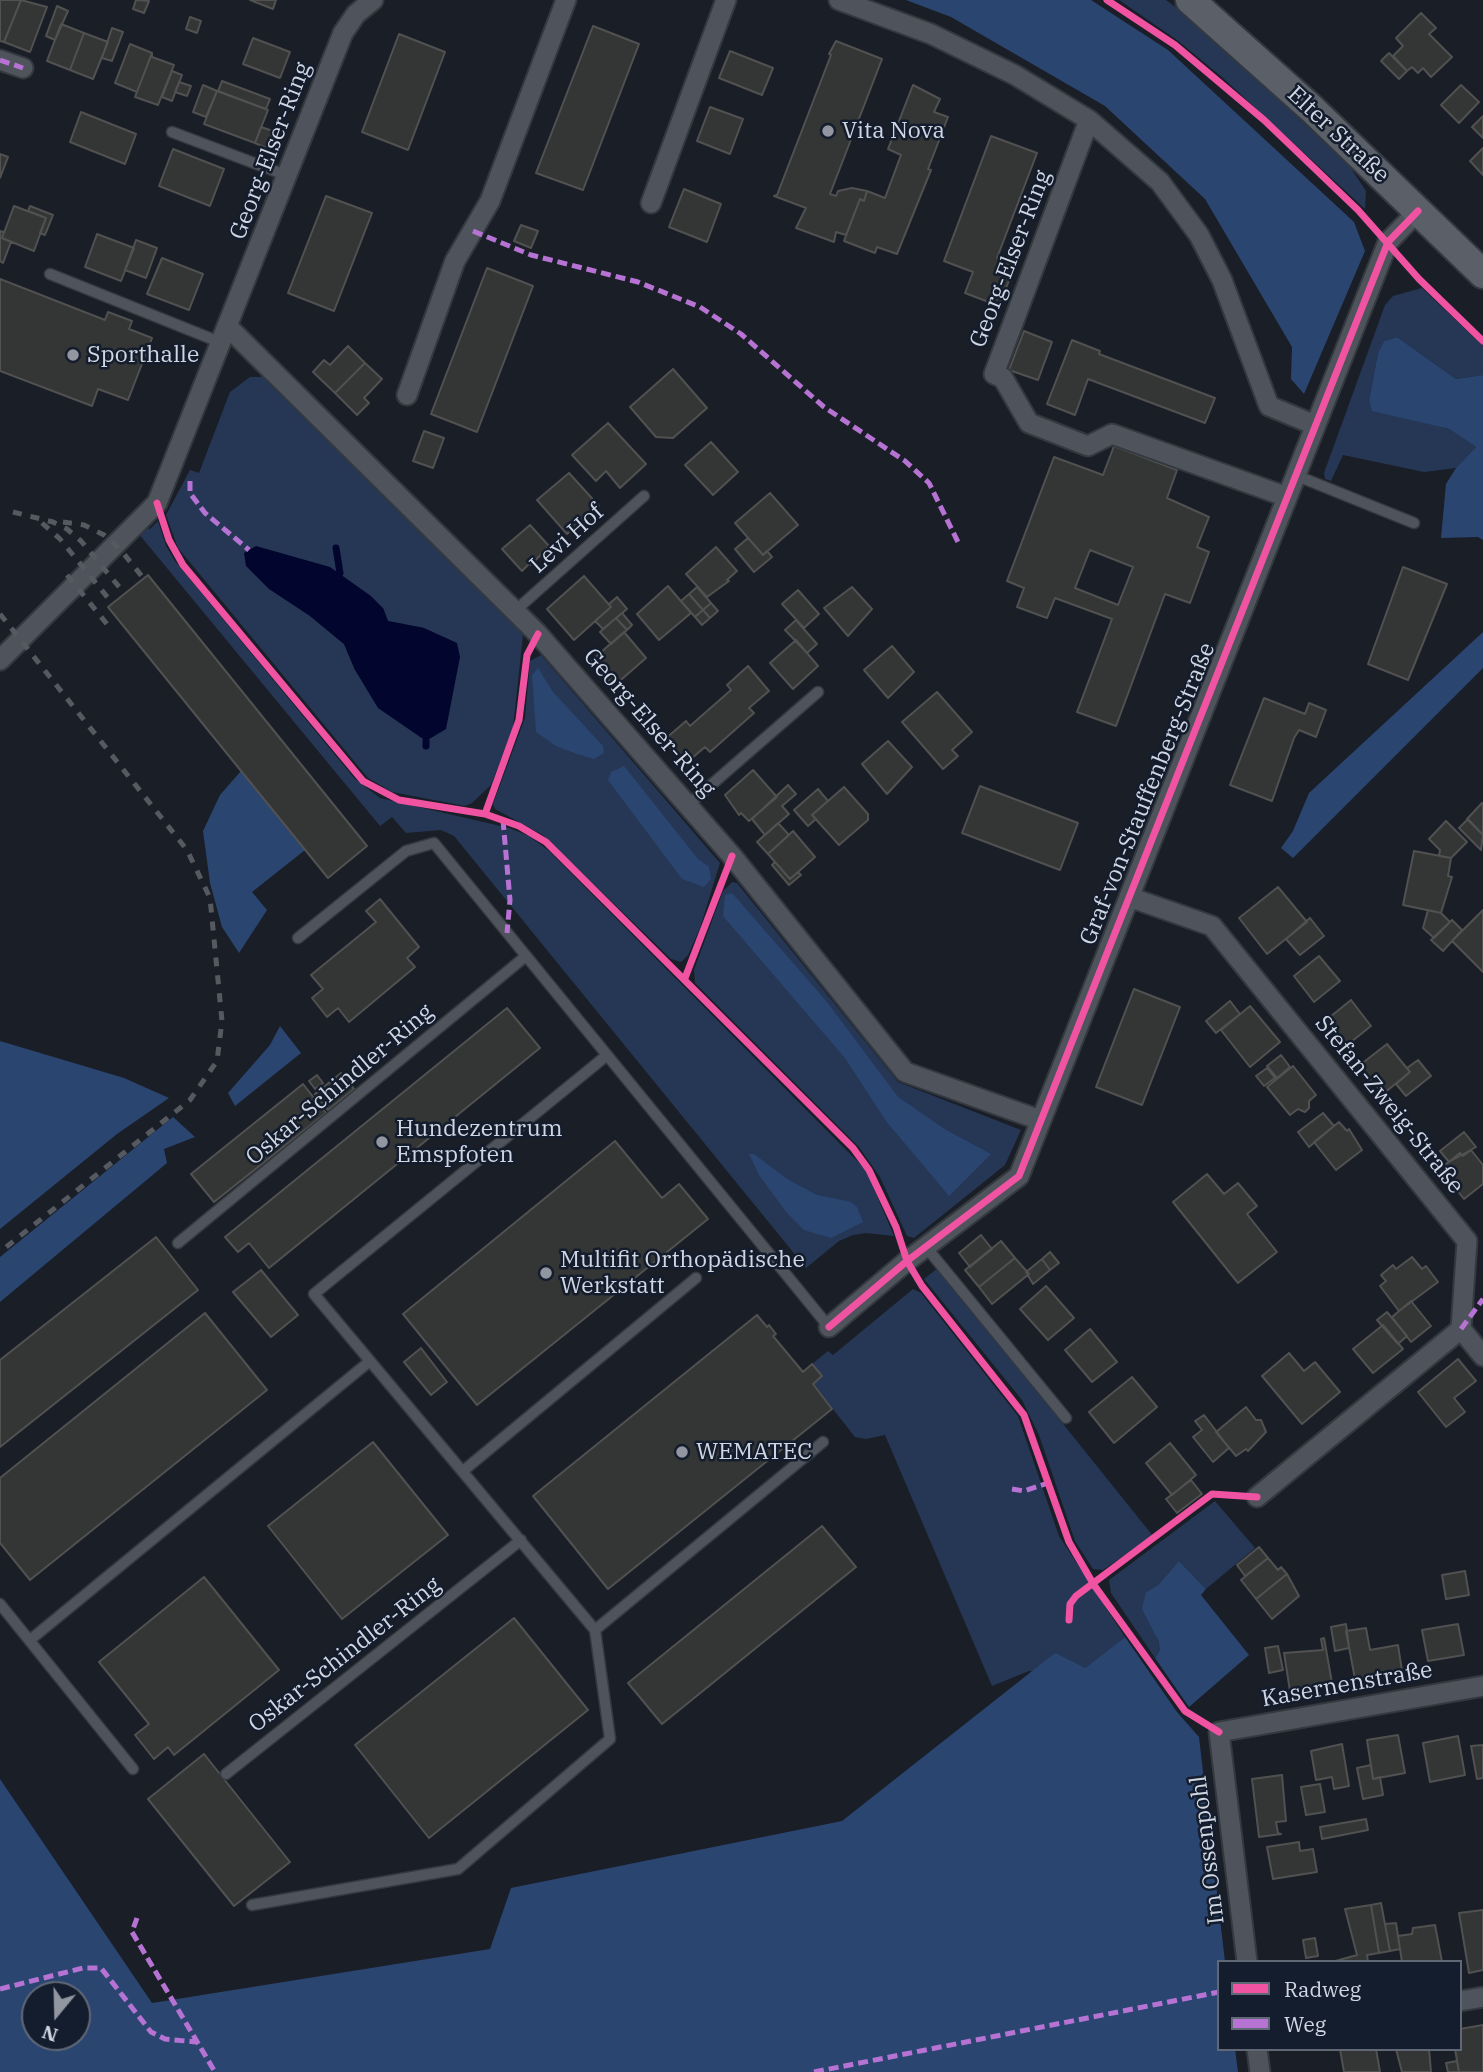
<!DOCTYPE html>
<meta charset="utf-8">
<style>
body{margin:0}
#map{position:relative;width:1483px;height:2072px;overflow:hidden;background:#1a1e27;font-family:"IBM Plex Serif",serif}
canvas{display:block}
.legend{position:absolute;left:1217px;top:1960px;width:245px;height:91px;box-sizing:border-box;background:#141d2d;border:2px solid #606775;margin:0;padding:9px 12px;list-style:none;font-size:21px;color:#d1d7e2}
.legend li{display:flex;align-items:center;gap:14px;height:35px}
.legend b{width:35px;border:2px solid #606775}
.north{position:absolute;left:21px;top:1981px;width:70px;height:70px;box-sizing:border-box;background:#141d2d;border:2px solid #606775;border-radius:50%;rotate:199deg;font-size:19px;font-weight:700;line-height:28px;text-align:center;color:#d1d7e2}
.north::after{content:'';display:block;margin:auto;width:24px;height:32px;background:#9196a1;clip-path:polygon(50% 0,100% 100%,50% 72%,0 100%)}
</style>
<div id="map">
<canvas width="1483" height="2072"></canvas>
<ul class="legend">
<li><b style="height:9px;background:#f153a3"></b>Radweg</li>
<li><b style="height:9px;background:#b673d3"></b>Weg</li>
</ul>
<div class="north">N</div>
</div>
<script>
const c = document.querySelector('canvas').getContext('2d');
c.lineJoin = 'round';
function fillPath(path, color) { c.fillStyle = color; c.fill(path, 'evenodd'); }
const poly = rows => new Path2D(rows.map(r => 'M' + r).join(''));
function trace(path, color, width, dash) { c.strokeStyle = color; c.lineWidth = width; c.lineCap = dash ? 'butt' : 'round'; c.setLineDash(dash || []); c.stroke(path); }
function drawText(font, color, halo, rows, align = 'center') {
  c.font = font + ' "IBM Plex Serif",serif'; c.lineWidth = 5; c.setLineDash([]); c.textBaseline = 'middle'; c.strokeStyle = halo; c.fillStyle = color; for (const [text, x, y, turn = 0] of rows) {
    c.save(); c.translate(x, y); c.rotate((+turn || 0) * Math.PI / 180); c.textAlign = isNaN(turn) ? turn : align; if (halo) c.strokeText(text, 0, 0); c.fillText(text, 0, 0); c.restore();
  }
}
fillPath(poly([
 [1119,0,1166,0,1204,28,1350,167,1366,191,1365,209,1223,78,1177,40],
 [1422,288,1483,346,1483,375,1456,379,1397,337,1384,341,1378,353,1369,400,1372,410,1449,429,1476,447,1456,468,1424,472,1343,455,1331,481,1325,479,1324,473,1385,305,1393,296],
 [250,377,264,377,275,384,476,581,523,635,513,728,491,785,472,803,465,806,392,792,368,778,178,548,166,515,190,470,199,473,230,392],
 [383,608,388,621,424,628,355,670,344,644,310,616],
 [158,521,166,546,175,561,355,779,380,798,509,828,529,836,549,851,866,1170,894,1236,866,1233,853,1235,839,1241,806,1268,454,836,441,830,406,833,392,817,380,826,138,533,143,527,150,529],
 [541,655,720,863,700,928,688,955,681,962,671,959,543,835,495,809,493,804,525,718,530,661],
 [732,882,737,883,898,1082,1021,1130,1005,1165,914,1238,907,1236,880,1177,859,1147,695,983,694,970,723,891],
 [938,1268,1153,1536,1103,1570,1093,1569,1075,1541,1039,1435,1022,1400,924,1279],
 [913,1289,921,1293,1018,1416,1059,1536,1125,1637,1085,1668,1029,1671,992,1686,885,1435,866,1439,855,1437,813,1384,822,1376,812,1364,828,1351,833,1355],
 [1215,1501,1255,1548,1206,1589,1179,1561,1158,1585,1146,1592,1160,1650,1155,1658,1111,1593,1109,1580]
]), '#253755');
fillPath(poly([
 [906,0,1091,0,1168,50,1354,222,1365,251,1304,394,1291,379,1292,347,1205,199,1105,106,951,17],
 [1397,337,1456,379,1483,375,1483,540,1478,537,1441,538,1446,484,1456,468,1476,447,1449,429,1372,411,1369,400,1378,353,1384,341],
 [1483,632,1483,668,1293,858,1281,848,1293,831,1309,793],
 [538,668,553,692,603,746,604,753,594,759,577,754,556,746,536,732,532,675],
 [624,766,698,859,709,867,711,879,704,887,682,879,608,780,611,772],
 [241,771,305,850,252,892,267,910,239,953,222,927,210,883,203,831,220,795],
 [732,893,827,1002,898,1097,946,1130,991,1154,949,1196,886,1121,845,1058,723,916,725,895],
 [280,1026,301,1053,235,1106,228,1093,270,1045],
 [0,1041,124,1078,169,1098,117,1134,0,1229],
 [173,1117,195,1137,164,1149,167,1163,0,1302,0,1257],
 [749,1154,754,1154,787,1179,817,1195,851,1202,857,1207,863,1222,831,1238,804,1230,787,1213,759,1175],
 [1179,1561,1206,1589,1201,1595,1249,1655,1189,1707,1155,1658,1160,1650,1158,1640,1142,1609,1146,1592,1158,1585],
 [1125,1637,1177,1712,1199,1737,1225,1962,1219,1962,1219,2049,1235,2049,1238,2072,0,2072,0,1779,152,2003,490,1949,511,1888,842,1821,1055,1653,1085,1668],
 [35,1995,77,1995,77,2037,35,2037]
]), '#2b4571');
fillPath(poly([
 [256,546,330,567,371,596,383,608,388,621,424,628,457,643,460,657,446,729,426,741,378,708,355,670,344,644,310,616,269,589,246,566,244,553]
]), '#02052e');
trace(poly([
 [336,548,340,573],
 [426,741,426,746]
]), '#02052e', 7);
const building = poly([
 [0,0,21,0,4,42,0,41,0,0],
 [21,0,47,7,30,52,4,42,21,0],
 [136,0,149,1,144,13,133,9,136,0],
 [250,0,276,0,273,9,250,0],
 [57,6,68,11,55,40,46,36,57,6],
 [1421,13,1436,28,1429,34,1452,57,1431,77,1423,68,1418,73,1412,67,1407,71,1393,56,1403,46,1396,38,1421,13],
 [190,17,201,21,197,33,186,29,190,17],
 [61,24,84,33,70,70,47,61,61,24],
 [593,26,639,44,583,190,536,173,593,26],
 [112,28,123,32,112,61,102,58,112,28],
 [84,33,108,42,93,79,70,70,84,33],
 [399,34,445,52,408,150,362,132,399,34],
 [253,38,290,52,280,78,243,64,253,38],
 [836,41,882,59,830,194,836,196,838,191,852,188,867,191,864,201,860,199,846,235,836,232,834,242,796,228,806,208,774,196,777,195,831,55,829,54,836,41],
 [130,44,152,53,135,97,137,92,115,83,130,44],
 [730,51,773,68,762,95,719,78,730,51],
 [152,53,152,57,174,65,158,105,135,97,152,53],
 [1389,53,1407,71,1399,79,1381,61,1389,53],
 [172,71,182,75,172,101,162,97,172,71],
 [222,81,270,99,266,109,218,91,222,81],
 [179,82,191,86,187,96,175,92,179,82],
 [203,85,217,91,206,117,193,112,203,85],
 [913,85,940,99,934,112,948,117,928,169,931,170,897,254,877,247,875,253,844,241,860,199,864,201,867,191,885,198,901,155,888,149,913,85],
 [1461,85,1479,102,1459,123,1441,105,1461,85],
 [217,91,268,110,255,143,204,124,217,91],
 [710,107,743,119,730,154,697,141,710,107],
 [81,112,136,134,125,164,70,142,81,112],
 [1483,116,1483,138,1472,127,1483,116],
 [261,127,273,131,266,148,255,143,261,127],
 [991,136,1037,153,997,258,1015,265,999,306,965,293,973,272,944,261,991,136],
 [1483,148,1483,175,1470,161,1483,148],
 [173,149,224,169,210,206,159,186,173,149],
 [0,154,8,157,0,178,0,154],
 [684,189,721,204,707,242,669,227,684,189],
 [326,196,372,213,334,311,288,293,326,196],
 [14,206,46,218,34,251,2,238,14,206],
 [30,206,53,215,45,235,40,233,46,218,28,211,30,206],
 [521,225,538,231,531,248,514,241,521,225],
 [0,231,4,232,2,238,11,242,3,263,0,261,0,231],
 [97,234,134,248,121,281,85,267,97,234],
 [136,240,157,248,146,278,125,270,136,240],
 [162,258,203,274,189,310,147,294,162,258],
 [487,268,533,286,477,432,431,414,487,268],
 [0,279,105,320,108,312,132,321,129,329,152,338,128,400,98,389,92,406,0,371,0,279],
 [1024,331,1052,342,1038,380,1009,370,1024,331],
 [1072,340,1100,351,1099,354,1215,398,1205,423,1088,379,1075,415,1047,404,1072,340],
 [348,346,365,363,335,393,313,372,324,360,330,365,348,346],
 [365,363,382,379,364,398,369,403,357,415,335,393,365,363],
 [673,369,707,408,673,438,656,437,630,407,673,369],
 [608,423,646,464,620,488,606,471,596,481,572,455,608,423],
 [424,431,444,438,433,468,413,461,424,431],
 [711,442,738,472,713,495,685,465,711,442],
 [1114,446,1177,470,1167,498,1209,517,1197,547,1209,552,1190,603,1165,594,1116,726,1077,712,1112,619,1055,598,1047,618,1017,607,1024,588,1007,581,1054,457,1103,475,1114,446],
 [1090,550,1133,567,1118,605,1075,588,1090,550],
 [569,473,599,506,567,534,537,500,569,473],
 [770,493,798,525,763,555,735,523,770,493],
 [530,525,549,546,531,565,530,563,522,571,502,549,530,525],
 [748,538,763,555,767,551,772,557,754,572,735,549,748,538],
 [716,547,737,571,727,580,729,581,707,597,686,574,716,547],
 [1403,567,1447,584,1408,680,1368,664,1403,567],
 [148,575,367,846,328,878,108,607,148,575],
 [584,576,611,607,574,640,547,609,584,576],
 [668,586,691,613,659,640,637,614,668,586],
 [697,587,711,603,703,610,689,594,697,587],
 [852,587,872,609,848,636,824,608,852,587],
 [798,590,819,614,804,628,782,604,798,590],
 [689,594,703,610,695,617,681,601,689,594],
 [617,597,627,609,603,629,595,621,611,607,609,604,617,597],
 [711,603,718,611,710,618,703,610,711,603],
 [703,610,710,618,702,625,695,617,703,610],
 [622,613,632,625,627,630,616,618,622,613],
 [616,618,627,630,611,644,600,632,616,618],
 [796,620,817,644,807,653,785,630,796,620],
 [624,632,646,658,614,686,592,660,624,632],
 [796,640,818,666,793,689,770,663,796,640],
 [892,646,914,672,888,698,864,670,892,646],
 [748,666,769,691,749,708,754,713,710,752,705,747,685,764,664,740,686,721,690,726,731,690,727,685,748,666],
 [937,692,972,732,952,750,958,756,943,769,902,722,937,692],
 [1264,698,1305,714,1309,703,1326,710,1316,737,1299,730,1294,738,1272,801,1230,785,1264,698],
 [888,741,912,767,887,794,862,764,888,741],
 [753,770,777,797,749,821,741,813,739,815,725,795,753,770],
 [788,785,796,794,782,806,789,814,765,835,752,819,788,785],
 [980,786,1078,823,1060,870,962,833,980,786],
 [844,787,868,814,868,820,839,845,812,815,844,787],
 [818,789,828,801,812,815,816,819,808,826,794,810,818,789],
 [1482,803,1483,804,1483,835,1467,819,1482,803],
 [1468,819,1483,835,1481,850,1459,828,1468,819],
 [1446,821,1467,842,1451,858,1439,856,1440,850,1429,839,1446,821],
 [778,823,789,835,768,854,757,842,778,823],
 [793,831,815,857,790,879,768,854,793,831],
 [1414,851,1451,858,1448,876,1452,877,1441,913,1403,905,1414,851],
 [775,862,790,879,798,872,801,875,789,885,772,865,775,862],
 [1278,887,1307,922,1267,954,1239,918,1278,887],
 [380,899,419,947,407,958,415,967,349,1022,338,1008,327,1017,312,998,323,989,311,975,376,922,366,911,380,899],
 [1428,910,1441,913,1450,922,1434,938,1423,928,1428,910],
 [1483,910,1483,972,1452,941,1483,910],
 [1310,918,1324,936,1300,955,1286,939,1310,918],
 [1452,920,1462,930,1443,951,1431,940,1452,920],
 [1319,956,1340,981,1314,1002,1294,976,1319,956],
 [1134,989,1180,1007,1142,1105,1096,1087,1134,989],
 [1351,1000,1371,1026,1346,1046,1325,1021,1351,1000],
 [1230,1001,1240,1014,1216,1033,1206,1021,1230,1001],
 [1250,1006,1280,1042,1250,1067,1221,1030,1250,1006],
 [507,1008,540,1048,269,1268,249,1243,238,1252,225,1237,507,1008],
 [1387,1044,1410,1072,1383,1094,1375,1084,1373,1086,1360,1065,1387,1044],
 [1281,1055,1290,1067,1277,1078,1267,1066,1281,1055],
 [1418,1060,1431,1076,1406,1096,1396,1084,1410,1072,1407,1068,1418,1060],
 [1293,1066,1316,1095,1309,1101,1309,1108,1305,1112,1298,1109,1290,1115,1267,1087,1293,1066],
 [1267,1068,1275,1078,1264,1086,1256,1076,1267,1068],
 [341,1073,354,1089,328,1110,315,1094,341,1073],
 [317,1075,323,1083,315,1089,309,1081,317,1075],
 [303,1084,326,1113,214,1202,191,1174,303,1084],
 [1323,1113,1334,1126,1309,1147,1298,1132,1323,1113],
 [1339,1122,1347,1131,1349,1129,1362,1150,1336,1170,1314,1142,1339,1122],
 [1464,1132,1476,1147,1449,1162,1440,1151,1464,1132],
 [615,1141,662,1198,679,1184,708,1219,477,1405,403,1314,615,1141],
 [1471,1150,1483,1165,1483,1184,1464,1199,1440,1169,1460,1153,1463,1156,1471,1150],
 [1207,1174,1224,1194,1238,1183,1257,1206,1247,1214,1277,1252,1238,1283,1173,1202,1207,1174],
 [981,1235,992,1249,970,1267,959,1253,981,1235],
 [156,1237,198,1290,0,1447,0,1360,156,1237],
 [1001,1241,1015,1258,979,1287,965,1270,1001,1241],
 [1050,1252,1059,1263,1050,1270,1042,1259,1050,1252],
 [1412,1257,1422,1269,1426,1266,1438,1282,1399,1311,1380,1286,1386,1281,1381,1275,1393,1265,1396,1269,1412,1257],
 [1015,1258,1029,1274,992,1304,979,1287,1015,1258],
 [1042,1259,1050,1270,1033,1284,1026,1272,1042,1259],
 [261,1270,298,1315,271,1337,233,1292,261,1270],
 [1046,1286,1074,1318,1048,1340,1020,1309,1046,1286],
 [1411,1301,1431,1326,1411,1342,1392,1317,1411,1301],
 [1387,1312,1407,1336,1398,1344,1377,1320,1387,1312],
 [205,1313,267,1390,30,1580,0,1543,0,1478,205,1313],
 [757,1315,767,1327,769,1325,776,1334,773,1336,803,1372,812,1364,822,1376,813,1384,832,1409,608,1589,533,1496,757,1315],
 [1383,1325,1403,1349,1373,1373,1353,1349,1383,1325],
 [1090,1329,1117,1362,1092,1382,1065,1350,1090,1329],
 [421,1348,447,1382,431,1395,404,1362,421,1348],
 [1289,1353,1304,1371,1315,1362,1340,1392,1302,1424,1262,1376,1289,1353],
 [1458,1359,1476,1381,1454,1398,1465,1412,1446,1427,1418,1392,1458,1359],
 [1132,1377,1157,1407,1114,1443,1089,1412,1132,1377],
 [1246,1407,1256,1420,1261,1420,1266,1432,1248,1451,1246,1449,1236,1456,1216,1432,1246,1407],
 [1204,1415,1229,1448,1213,1462,1193,1437,1202,1430,1195,1421,1204,1415],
 [373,1442,448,1535,342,1619,268,1526,373,1442],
 [1170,1443,1196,1475,1172,1495,1146,1463,1170,1443],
 [1191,1480,1202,1494,1177,1513,1166,1499,1191,1480],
 [822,1526,856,1567,662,1724,628,1683,822,1526],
 [1259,1547,1268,1558,1245,1576,1237,1565,1259,1547],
 [1268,1558,1278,1570,1281,1567,1287,1574,1256,1599,1241,1580,1268,1558],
 [1465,1571,1469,1595,1446,1599,1442,1575,1465,1571],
 [1287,1574,1299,1596,1272,1619,1256,1599,1287,1574],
 [204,1577,279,1670,174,1755,168,1747,154,1759,135,1735,149,1724,99,1662,204,1577],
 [514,1618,588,1710,429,1838,355,1745,514,1618],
 [1346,1624,1349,1648,1335,1651,1331,1627,1346,1624],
 [1458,1624,1464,1655,1428,1661,1422,1630,1458,1624],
 [1366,1628,1370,1650,1398,1645,1402,1671,1355,1679,1346,1631,1366,1628],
 [1324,1638,1332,1683,1290,1691,1284,1653,1323,1650,1321,1639,1324,1638],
 [1278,1646,1283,1670,1269,1673,1265,1648,1278,1646],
 [1398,1735,1405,1773,1373,1779,1367,1740,1398,1735],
 [1458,1736,1465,1775,1430,1782,1423,1743,1458,1736],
 [1342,1744,1349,1786,1334,1789,1332,1777,1316,1780,1311,1751,1342,1744],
 [1483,1745,1483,1778,1477,1779,1471,1746,1483,1745],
 [204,1754,290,1862,234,1906,148,1799,204,1754],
 [1371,1765,1373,1779,1380,1777,1383,1795,1363,1799,1357,1768,1371,1765],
 [1282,1775,1286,1821,1276,1822,1278,1833,1281,1834,1259,1837,1252,1779,1282,1775],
 [1320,1784,1325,1812,1306,1815,1301,1787,1320,1784],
 [1366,1819,1368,1830,1322,1839,1320,1827,1366,1819],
 [1299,1842,1300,1851,1313,1849,1317,1872,1273,1879,1267,1847,1299,1842],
 [1381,1903,1390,1951,1379,1953,1371,1905,1381,1903],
 [1371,1905,1379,1953,1367,1955,1368,1962,1332,1962,1357,1955,1345,1909,1371,1905],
 [1483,1910,1483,1970,1469,1973,1459,1913,1483,1910],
 [1396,1923,1400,1949,1390,1951,1385,1924,1396,1923],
 [1435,1925,1442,1962,1402,1962,1398,1936,1412,1934,1413,1928,1435,1925],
 [1315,1938,1318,1956,1306,1958,1303,1940,1315,1938],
 [1483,2025,1483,2072,1459,2072,1455,2049,1460,2049,1460,2029,1483,2025],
 [1340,2049,1376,2049,1380,2072,1344,2072,1340,2049],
 [1396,2049,1429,2049,1431,2072,1402,2072,1396,2049],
 [1457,2061,1459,2072,1448,2072,1446,2063,1457,2061]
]);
fillPath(building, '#343535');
trace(building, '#505150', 2);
const service = poly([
 [172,132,288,176],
 [50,274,222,343],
 [1295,475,1414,523],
 [516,610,644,496],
 [688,805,818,692],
 [298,938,406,851,434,843,829,1327],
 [606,1056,314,1294,595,1630,823,1442],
 [178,1243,526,956],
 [926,1247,1066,1418],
 [463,1471,696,1278],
 [0,1604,133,1769],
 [30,1640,370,1361],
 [226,1774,521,1540],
 [252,1905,458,1869,610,1739,595,1630]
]);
const minor = poly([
 [839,0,931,34,1015,75,1089,120,1160,182,1199,235,1222,280,1269,406,1315,425],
 [0,60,23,68],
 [1089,120,994,374,1003,378,1029,423,1088,446,1112,434,1287,497],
 [651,203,726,0],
 [229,328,538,634,732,856,905,1072,1040,1120],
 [407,395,455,261,490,201,566,0],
 [0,660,157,503,343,33,356,14,373,0],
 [1129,897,1212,926,1467,1241,1461,1329,1257,1497],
 [829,1327,907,1261,1019,1176,1388,242,1418,211],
 [1461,1329,1483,1356],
 [1247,1962,1219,1732,1483,1686],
 [1460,2001,1483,1997],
 [1257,2049,1260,2072]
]);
const secondary = poly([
 [1190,0,1312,109,1483,274]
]);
trace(service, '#343940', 13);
trace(minor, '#343940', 23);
trace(secondary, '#343940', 32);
trace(service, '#4f535b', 10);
trace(minor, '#4f535b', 19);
trace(secondary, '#5a5f68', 28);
trace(poly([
 [13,512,53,522,67,529,81,541,125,594],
 [63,522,84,525,104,535,120,549,144,579],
 [42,523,60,539,113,604],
 [67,575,111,629],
 [0,614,187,850,210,898,222,1021,217,1061,190,1100,0,1252]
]), '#565a60', 5, [9, 9]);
trace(poly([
 [0,60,23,68],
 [473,231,531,255,638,282,700,307,741,334,824,407,905,461,929,483,958,542],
 [190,481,190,493,205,513,249,550],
 [503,820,510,900,507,933],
 [1461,1329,1483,1299],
 [1012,1489,1024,1491,1048,1483],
 [137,1918,132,1932,215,2072],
 [0,1989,83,1968,101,1968,151,2032,165,2039,196,2042],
 [814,2072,1219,1992]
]), '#b673d3', 5, [10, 5]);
trace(poly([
 [1107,0,1175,45,1264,120,1358,210,1419,279,1483,341],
 [157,503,169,540,183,565,363,781,399,800,485,814,519,826,546,842,853,1148,869,1170,896,1227,907,1261,922,1286,1024,1415,1069,1542,1094,1585,1185,1711,1219,1732],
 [485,814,519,720,527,655,538,634],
 [685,978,732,856],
 [829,1327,907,1261,1019,1176,1388,242,1418,211],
 [1069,1620,1070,1604,1076,1596,1212,1494,1257,1497]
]), '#f153a3', 7);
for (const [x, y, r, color] of [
 [828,131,7,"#9196a1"],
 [73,355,7,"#9196a1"],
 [382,1142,7,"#9196a1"],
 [546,1273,7,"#9196a1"],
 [682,1452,7,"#9196a1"]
]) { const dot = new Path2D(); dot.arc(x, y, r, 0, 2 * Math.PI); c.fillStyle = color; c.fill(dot); trace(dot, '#141d2d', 2.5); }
drawText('23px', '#d1d7e2', '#141d2d', [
 ["Vita Nova",842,131],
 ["Sporthalle",87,355],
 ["Hundezentrum",396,1129],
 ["Emspfoten",396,1155],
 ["Multifit Orthopädische",560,1260],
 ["Werkstatt",560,1286],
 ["WEMATEC",696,1452]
], 'left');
drawText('23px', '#d1d7e2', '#141d2d', [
 ["Elter Straße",1338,135,43],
 ["Georg-Elser-Ring",271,151,-69],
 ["Georg-Elser-Ring",1011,259,-69],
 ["Levi Hof",567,539,-42],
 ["Georg-Elser-Ring",649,723,49],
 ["Graf-von-Stauffenberg-Straße",1148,794,-68],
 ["Oskar-Schindler-Ring",340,1085,-40],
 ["Stefan-Zweig-Straße",1389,1105,51],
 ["Oskar-Schindler-Ring",345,1655,-38],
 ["Kasernenstraße",1347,1685,-10],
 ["Im Ossenpohl",1208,1850,-97]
]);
</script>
